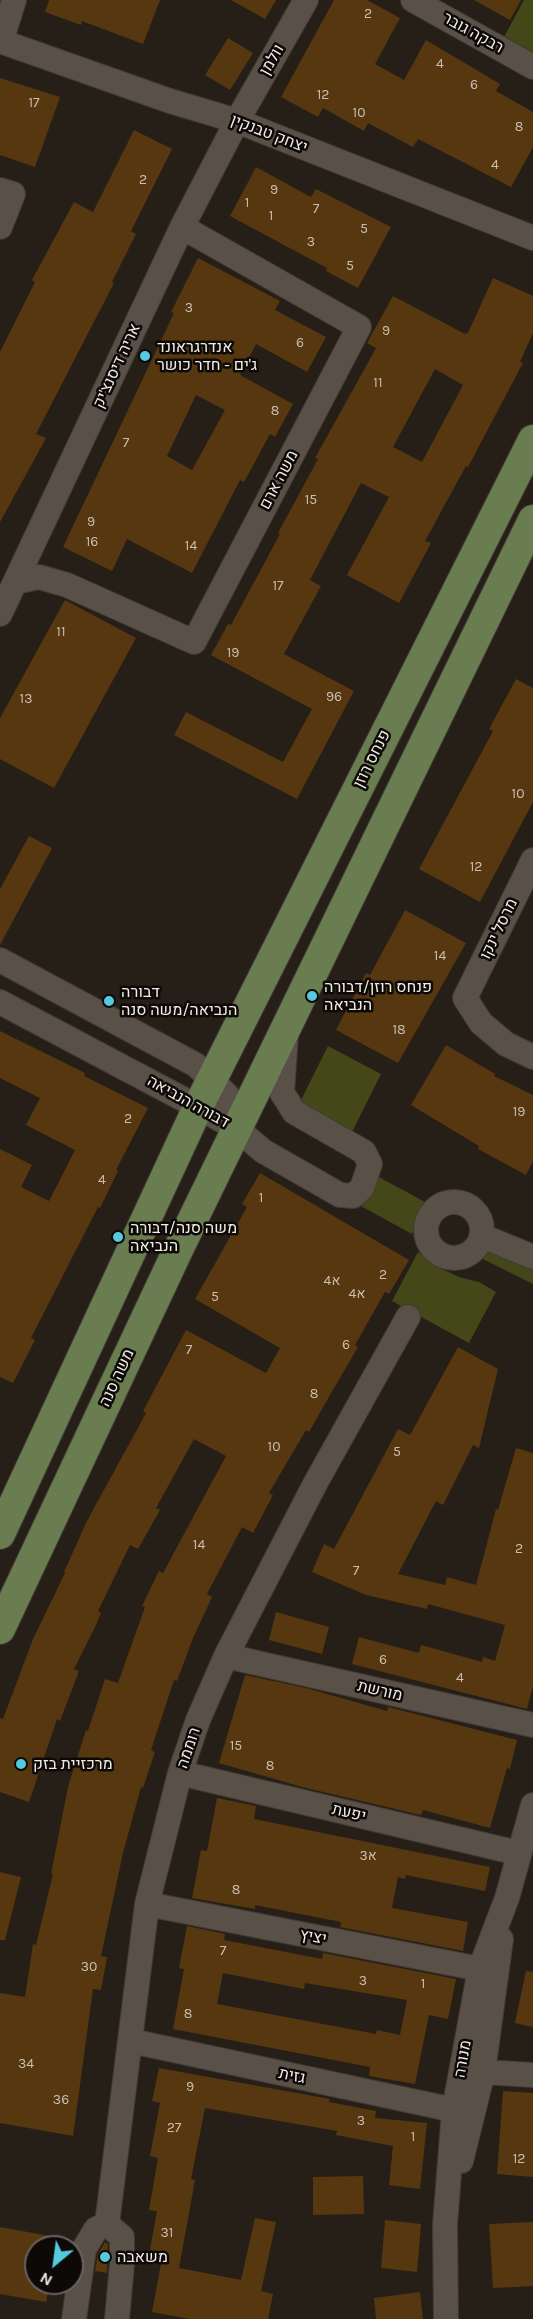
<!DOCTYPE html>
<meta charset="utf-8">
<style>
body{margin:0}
#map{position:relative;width:533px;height:2319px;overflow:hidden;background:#261f17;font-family:Karla,sans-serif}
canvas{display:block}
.north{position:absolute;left:24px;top:2235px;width:60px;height:60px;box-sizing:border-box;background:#0c0906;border:2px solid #676360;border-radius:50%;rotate:209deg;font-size:16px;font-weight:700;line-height:24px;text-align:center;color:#f0ebe6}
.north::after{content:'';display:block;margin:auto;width:21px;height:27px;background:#55cadf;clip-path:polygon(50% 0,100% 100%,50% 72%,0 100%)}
</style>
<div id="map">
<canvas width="533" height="2319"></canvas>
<div class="north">N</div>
</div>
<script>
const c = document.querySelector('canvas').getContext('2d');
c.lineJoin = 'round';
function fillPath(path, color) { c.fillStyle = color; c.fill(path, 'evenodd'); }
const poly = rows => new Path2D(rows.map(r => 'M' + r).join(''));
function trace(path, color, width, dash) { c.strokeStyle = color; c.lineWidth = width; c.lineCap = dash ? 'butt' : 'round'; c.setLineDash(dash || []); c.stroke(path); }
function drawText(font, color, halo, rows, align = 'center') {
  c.font = font + ' Karla,Heebo,sans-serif'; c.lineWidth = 5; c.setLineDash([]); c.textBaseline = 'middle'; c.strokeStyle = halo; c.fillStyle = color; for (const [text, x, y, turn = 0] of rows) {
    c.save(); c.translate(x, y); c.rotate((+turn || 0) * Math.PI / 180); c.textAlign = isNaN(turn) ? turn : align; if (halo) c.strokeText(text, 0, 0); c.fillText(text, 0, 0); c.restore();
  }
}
fillPath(poly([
 [524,0,533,0,533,54,504,37],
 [328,1046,381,1074,352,1132,299,1104],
 [375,1175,427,1203,418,1218,412,1234,357,1204],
 [488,1244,533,1266,533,1284,479,1257],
 [418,1252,440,1268,459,1277,479,1282,496,1292,469,1343,392,1301]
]), '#444718');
fillPath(poly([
 [49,0,160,0,143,44,82,21,81,25,45,12],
 [231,0,276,0,265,19],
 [334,0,367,0,400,18,375,64,404,80,426,40,500,84,496,91,533,112,533,147,511,187,418,139,413,147,368,123,364,131,323,108,318,117,281,97],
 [474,0,521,0,510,20],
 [228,38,253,53,230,90,205,75],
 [0,78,60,97,35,167,0,155],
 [134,130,172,149,131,231,136,234,112,282,114,283,36,434,46,438,0,522,0,352,35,282,32,280,74,202,93,212],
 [256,167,311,197,316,189,391,227,358,288,326,271,327,268,230,216],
 [198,258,280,301,275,310,326,337,307,372,256,344,240,375,293,404,275,437,270,434,244,482,240,480,192,573,127,539,112,571,63,547,174,313,171,312],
 [196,395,225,410,192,470,167,456],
 [493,278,533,296,533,333,520,362,523,363,468,467,466,466,425,541,431,543,399,603,347,575,389,497,361,483,310,580,321,586,284,654,354,691,297,799,174,735,186,712,283,762,312,709,211,655,228,624,231,625,280,534,278,533,318,459,315,458,376,348,367,343,393,296,465,334,468,333],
 [435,369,463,385,422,462,393,447],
 [65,600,136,638,54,788,0,759,0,718],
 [516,679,533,688,533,802,480,902,419,869,493,731,489,729],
 [29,836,52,848,0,945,0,889],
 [405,910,466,943,398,1063,336,1030,366,973,370,975],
 [0,1031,85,1073,84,1076,148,1108,116,1170,118,1171,100,1208,98,1207,31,1338,35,1340,13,1383,0,1377,0,1149,32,1165,21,1187,49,1201,75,1150,26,1125,40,1098,0,1078],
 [446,1045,495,1074,494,1076,533,1095,533,1161,526,1175,478,1149,479,1146,411,1105],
 [260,1173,409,1260,389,1294,385,1292,355,1345,358,1347,330,1395,309,1432,306,1430,269,1493,273,1495,253,1533,242,1527,207,1594,212,1597,193,1638,177,1681,174,1680,151,1750,155,1752,143,1788,141,1787,123,1853,101,1956,107,1957,101,1990,93,1989,73,2136,0,2123,0,1993,25,1997,33,1944,36,1945,53,1874,51,1874,68,1787,86,1730,88,1731,105,1679,118,1683,145,1607,142,1606,159,1571,163,1573,226,1456,194,1439,156,1508,160,1510,138,1549,130,1545,98,1611,101,1613,96,1625,74,1669,79,1671,60,1721,57,1719,29,1802,0,1792,0,1718,3,1719,33,1639,65,1573,64,1572,87,1521,146,1413,143,1411,186,1330,266,1373,280,1348,195,1299,247,1207,242,1204],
 [458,1347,498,1369,479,1448,473,1445,443,1505,436,1501,398,1574,445,1585,447,1577,476,1585,496,1509,498,1510,516,1448,533,1453,533,1686,527,1709,352,1664,359,1637,419,1653,421,1645,482,1662,483,1657,495,1661,505,1625,428,1604,427,1609,366,1595,312,1572,324,1544,334,1549,398,1429,410,1435],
 [276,1612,329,1627,322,1654,269,1640],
 [245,1675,306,1688,387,1711,388,1707,517,1740,510,1769,507,1768,490,1828,423,1810,421,1815,302,1787,219,1763],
 [217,1798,256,1806,254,1819,490,1867,485,1891,406,1875,405,1879,398,1877,392,1908,468,1922,463,1951,340,1927,341,1922,255,1905,255,1909,192,1898,201,1850,207,1851],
 [0,1872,21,1877,5,1940,0,1940],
 [187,1926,225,1934,224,1940,322,1959,323,1953,456,1979,448,2019,429,2015,415,2084,369,2076,370,2067,173,2029,184,1969,179,1968],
 [223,1973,304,1989,305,1983,407,2000,400,2035,377,2030,376,2034,217,2004],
 [526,1971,533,1972,533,2027,515,2023],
 [159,2068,330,2099,329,2102,376,2111,375,2118,427,2123,420,2189,389,2185,393,2146,336,2135,337,2131,205,2108,191,2179,195,2180,179,2268,241,2280,255,2218,276,2222,261,2291,273,2294,268,2319,190,2319,152,2312,163,2253,150,2250,157,2211,149,2210,158,2158,150,2156,160,2103,152,2101],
 [503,2091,533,2093,533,2177,497,2174],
 [363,2176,364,2214,313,2215,313,2177],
 [385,2220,421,2224,417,2272,381,2268],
 [533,2222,533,2286,493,2288,489,2224],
 [0,2227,66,2239,65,2247,36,2247,36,2283,50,2283,46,2302,0,2294],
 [105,2242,108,2244,107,2273,95,2271,98,2254],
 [420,2292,423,2319,376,2319,374,2298]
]), '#573710');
const minor = poly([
 [413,0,533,67],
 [0,41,170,101,237,121,533,238],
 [1,42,14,0],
 [0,190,13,194,0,227],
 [15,582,39,577,67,585,194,642,359,327,182,227],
 [0,614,182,227,237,121,306,0],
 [533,860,465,998,481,1023,506,1044,533,1057],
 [0,960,196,1065,227,1095,235,1113,237,1129],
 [0,1002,198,1107,237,1129,263,1151,340,1195,353,1196,362,1188,370,1164,364,1152,294,1112,288,1102,282,1093,286,1034],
 '426 1230a28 28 0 1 1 56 0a28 28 0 1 1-56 0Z',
 [482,1236,533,1257],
 [226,1656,533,1725],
 [180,1773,518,1853],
 [147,1904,480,1969],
 [131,2041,454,2110],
 [483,2072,533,2075],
 [461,2161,483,2072,501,1939],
 [107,2224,147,1904,180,1773,198,1720,226,1656,315,1484,408,1317],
 [74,2319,84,2249,96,2229,107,2224,122,2237,122,2264,117,2319],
 [446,2319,445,2225,454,2110,480,1969,507,1898,533,1805]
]);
const major = poly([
 [0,1534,198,1107,533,440],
 [0,1629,177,1252,533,520]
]);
trace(minor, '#403b35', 26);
trace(major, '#403b35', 32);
trace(minor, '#595148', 24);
trace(major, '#697d50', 30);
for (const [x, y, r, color] of [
 [145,356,6,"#55cadf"],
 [312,996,6,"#55cadf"],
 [109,1001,6,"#55cadf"],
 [118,1237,6,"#55cadf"],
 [21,1764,6,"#55cadf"],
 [105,2257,6,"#55cadf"]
]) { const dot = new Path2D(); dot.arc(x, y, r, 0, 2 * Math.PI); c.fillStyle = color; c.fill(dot); trace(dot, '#0c0906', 2); }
drawText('14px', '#cabeb0', null, [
 ["2",368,14],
 ["4",440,64],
 ["6",474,85],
 ["12",323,95],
 ["17",34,103],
 ["10",359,113],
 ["8",519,127],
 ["4",495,165],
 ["2",143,180],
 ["9",274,190],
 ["1",247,203],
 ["7",316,209],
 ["1",271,216],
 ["5",364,229],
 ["3",311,242],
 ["5",350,266],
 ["3",189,308],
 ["9",386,331],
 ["6",300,343],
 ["11",378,383],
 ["8",275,411],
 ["7",126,443],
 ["15",311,500],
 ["9",91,522],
 ["16",92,542],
 ["14",191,546],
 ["17",278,586],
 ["11",61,632],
 ["19",233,653],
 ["96",334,697],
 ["13",26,699],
 ["10",518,794],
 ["12",476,867],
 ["14",440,956],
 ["18",399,1030],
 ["19",519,1112],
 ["2",128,1119],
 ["4",102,1180],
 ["1",261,1198],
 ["2",383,1275],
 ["4א",332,1281],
 ["4א",357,1294],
 ["5",215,1297],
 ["6",346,1345],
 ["7",189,1350],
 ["8",314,1394],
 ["10",274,1447],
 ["5",397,1452],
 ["14",199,1545],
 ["2",519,1549],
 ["7",356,1571],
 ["6",383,1660],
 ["4",460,1678],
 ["15",236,1746],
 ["8",270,1766],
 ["3א",368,1856],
 ["8",236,1890],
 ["7",223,1951],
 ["30",89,1967],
 ["3",363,1981],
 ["1",423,1984],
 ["8",188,2014],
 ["34",26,2064],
 ["9",190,2087],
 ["36",61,2100],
 ["3",361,2121],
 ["27",174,2128],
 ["1",413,2137],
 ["12",519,2159],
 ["31",167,2233]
]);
drawText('16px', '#f0ebe6', '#0c0906', [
 ["רבקה גובר",473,33,29],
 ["וולמן",272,60,-60],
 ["יצחק טבנקין",269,134,21],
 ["אריה דיסנצ'יק",117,366,-65],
 ["משה ארם",279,480,-62],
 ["פנחס רוזן",372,759,-63],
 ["מרסל ינקו",499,929,-64],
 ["דבורה הנביאה",188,1102,29],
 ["משה סנה",117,1378,-65],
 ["מורשת",380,1691,13],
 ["רוממה",189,1748,-71],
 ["יפעת",349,1813,13],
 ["יציץ",313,1937,11],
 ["מנורה",463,2059,-80],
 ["גזית",292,2076,12]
]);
drawText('16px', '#f0ebe6', '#0c0906', [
 ["אנדרגראונד",157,347],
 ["ג'ים - חדר כושר",157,365],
 ["פנחס רוזן/דבורה",324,987],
 ["הנביאה",324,1005],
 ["דבורה",121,992],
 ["הנביאה/משה סנה",121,1010],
 ["משה סנה/דבורה",130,1228],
 ["הנביאה",130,1246],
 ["מרכזיית בזק",33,1764],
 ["משאבה",117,2257]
], 'left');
</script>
